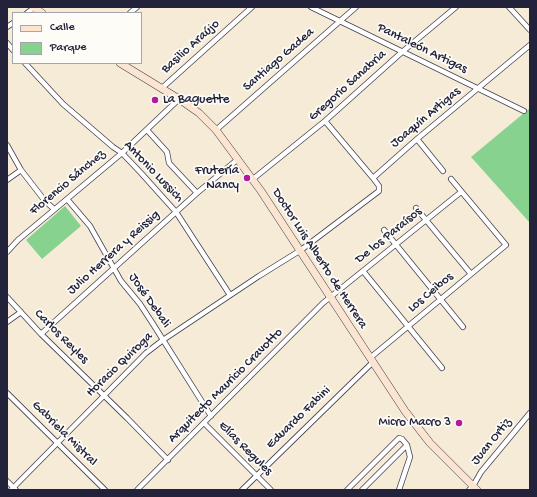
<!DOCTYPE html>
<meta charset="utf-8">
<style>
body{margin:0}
#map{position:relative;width:537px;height:497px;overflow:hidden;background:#f6ebd7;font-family:"Gochi Hand",sans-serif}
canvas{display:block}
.frame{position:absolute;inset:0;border:8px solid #22223b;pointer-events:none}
.legend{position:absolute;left:12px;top:12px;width:130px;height:52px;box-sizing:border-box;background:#fdfcf7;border:1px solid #a5a5ac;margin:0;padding:5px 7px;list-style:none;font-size:12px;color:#22223b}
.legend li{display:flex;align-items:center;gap:8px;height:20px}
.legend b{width:20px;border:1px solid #a5a5ac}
</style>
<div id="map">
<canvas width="537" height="497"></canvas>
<div class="frame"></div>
<ul class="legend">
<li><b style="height:5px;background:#fce5d0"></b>Calle</li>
<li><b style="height:11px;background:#88d28f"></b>Parque</li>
</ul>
</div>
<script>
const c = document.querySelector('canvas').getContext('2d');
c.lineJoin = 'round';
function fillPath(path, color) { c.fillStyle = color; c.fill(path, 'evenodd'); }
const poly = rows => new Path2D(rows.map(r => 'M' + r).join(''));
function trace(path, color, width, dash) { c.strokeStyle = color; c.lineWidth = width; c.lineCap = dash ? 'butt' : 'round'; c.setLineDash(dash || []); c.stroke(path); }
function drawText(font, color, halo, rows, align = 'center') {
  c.font = font + ' "Gochi Hand",sans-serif'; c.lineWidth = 3.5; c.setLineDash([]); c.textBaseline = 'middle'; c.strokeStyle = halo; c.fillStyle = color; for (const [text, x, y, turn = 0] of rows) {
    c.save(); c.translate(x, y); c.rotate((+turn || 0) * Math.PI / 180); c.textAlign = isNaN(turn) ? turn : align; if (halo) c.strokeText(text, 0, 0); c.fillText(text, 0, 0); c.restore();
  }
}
fillPath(poly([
 [530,108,530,223,471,157],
 [65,206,81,226,42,259,26,240]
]), '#88d28f');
const street = poly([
 [311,7,524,111],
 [509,7,530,30],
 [27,13,34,8],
 [130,13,137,7],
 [7,27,13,23],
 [7,43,13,50],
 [25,63,63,104,113,147,122,153,141,173,176,212,230,295],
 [162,88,252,7],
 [147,130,167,152,169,163,197,193],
 [216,130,356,7],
 [417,139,443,171],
 [7,145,21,170,45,201,54,209],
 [373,178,417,139,530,45],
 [253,179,325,121,402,52,456,7],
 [7,180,21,170],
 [67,199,90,226,121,281,140,304,153,324,211,416],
 [416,208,471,274],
 [384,230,463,327],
 [7,252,18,240,122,153,179,99],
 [363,271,442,368],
 [7,297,41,334,127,418,168,460],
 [7,322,21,312],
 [41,334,197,193,238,159],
 [370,358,506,245,451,179],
 [7,393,105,490],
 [204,423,271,490],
 [7,481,16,490],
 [11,490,146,353,163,340,259,276,301,250,379,191,379,186,373,178,325,121],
 [137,490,323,303,461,192],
 [242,490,373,362],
 [347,490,399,438,402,439,407,445,362,490],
 [399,490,410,457,407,445],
 [469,490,473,486,481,472,530,413]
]);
const secondary = poly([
 [33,7,42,13],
 [120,63,179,99,199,113,216,130,261,191,405,411,430,443,477,490]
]);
trace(street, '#424052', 6);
trace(secondary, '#424052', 8);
trace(street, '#fff', 4.5);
trace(secondary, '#fce5d0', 7);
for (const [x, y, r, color] of [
 [155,100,4,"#b5179e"],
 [247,178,4,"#b5179e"],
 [459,423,4,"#b5179e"]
]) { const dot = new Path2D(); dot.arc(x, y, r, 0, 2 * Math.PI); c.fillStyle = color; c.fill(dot); trace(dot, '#fdfcf7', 1.5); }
drawText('13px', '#22223b', '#fdfcf7', [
 ["Basilio Araújo",191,47,-42],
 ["Pantaleón Artigas",422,49,26],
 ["Santiago Gadea",279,60,-41],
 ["Gregorio Sanabria",348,86,-42],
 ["Joaquín Artigas",426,118,-40],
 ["Antonio Lussich",153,172,46],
 ["Florencio Sánchez",68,183,-40],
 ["De los Paraísos",389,236,-39],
 ["Julio Herrera y Reissig",114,253,-42],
 ["Doctor Luis Alberto de Herrera",319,259,57],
 ["Los Ceibos",431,293,-40],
 ["José Debali",149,301,55],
 ["Carlos Reyles",61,337,45],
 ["Horacio Quiroga",120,365,-44],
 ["Arquitecto Mauricio Cravotto",226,386,-45],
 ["Eduardo Fabini",299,418,-44],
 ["Gabriela Mistral",64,434,45],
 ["Juan Ortiz",492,442,-51],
 ["Elías Regules",245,449,45]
]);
drawText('13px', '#22223b', '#fdfcf7', [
 ["La Baguette",163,100,"left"],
 ["Frutería",239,171],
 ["Nancy",239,186],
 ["Micro Macro 3",451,423]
], 'right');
</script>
